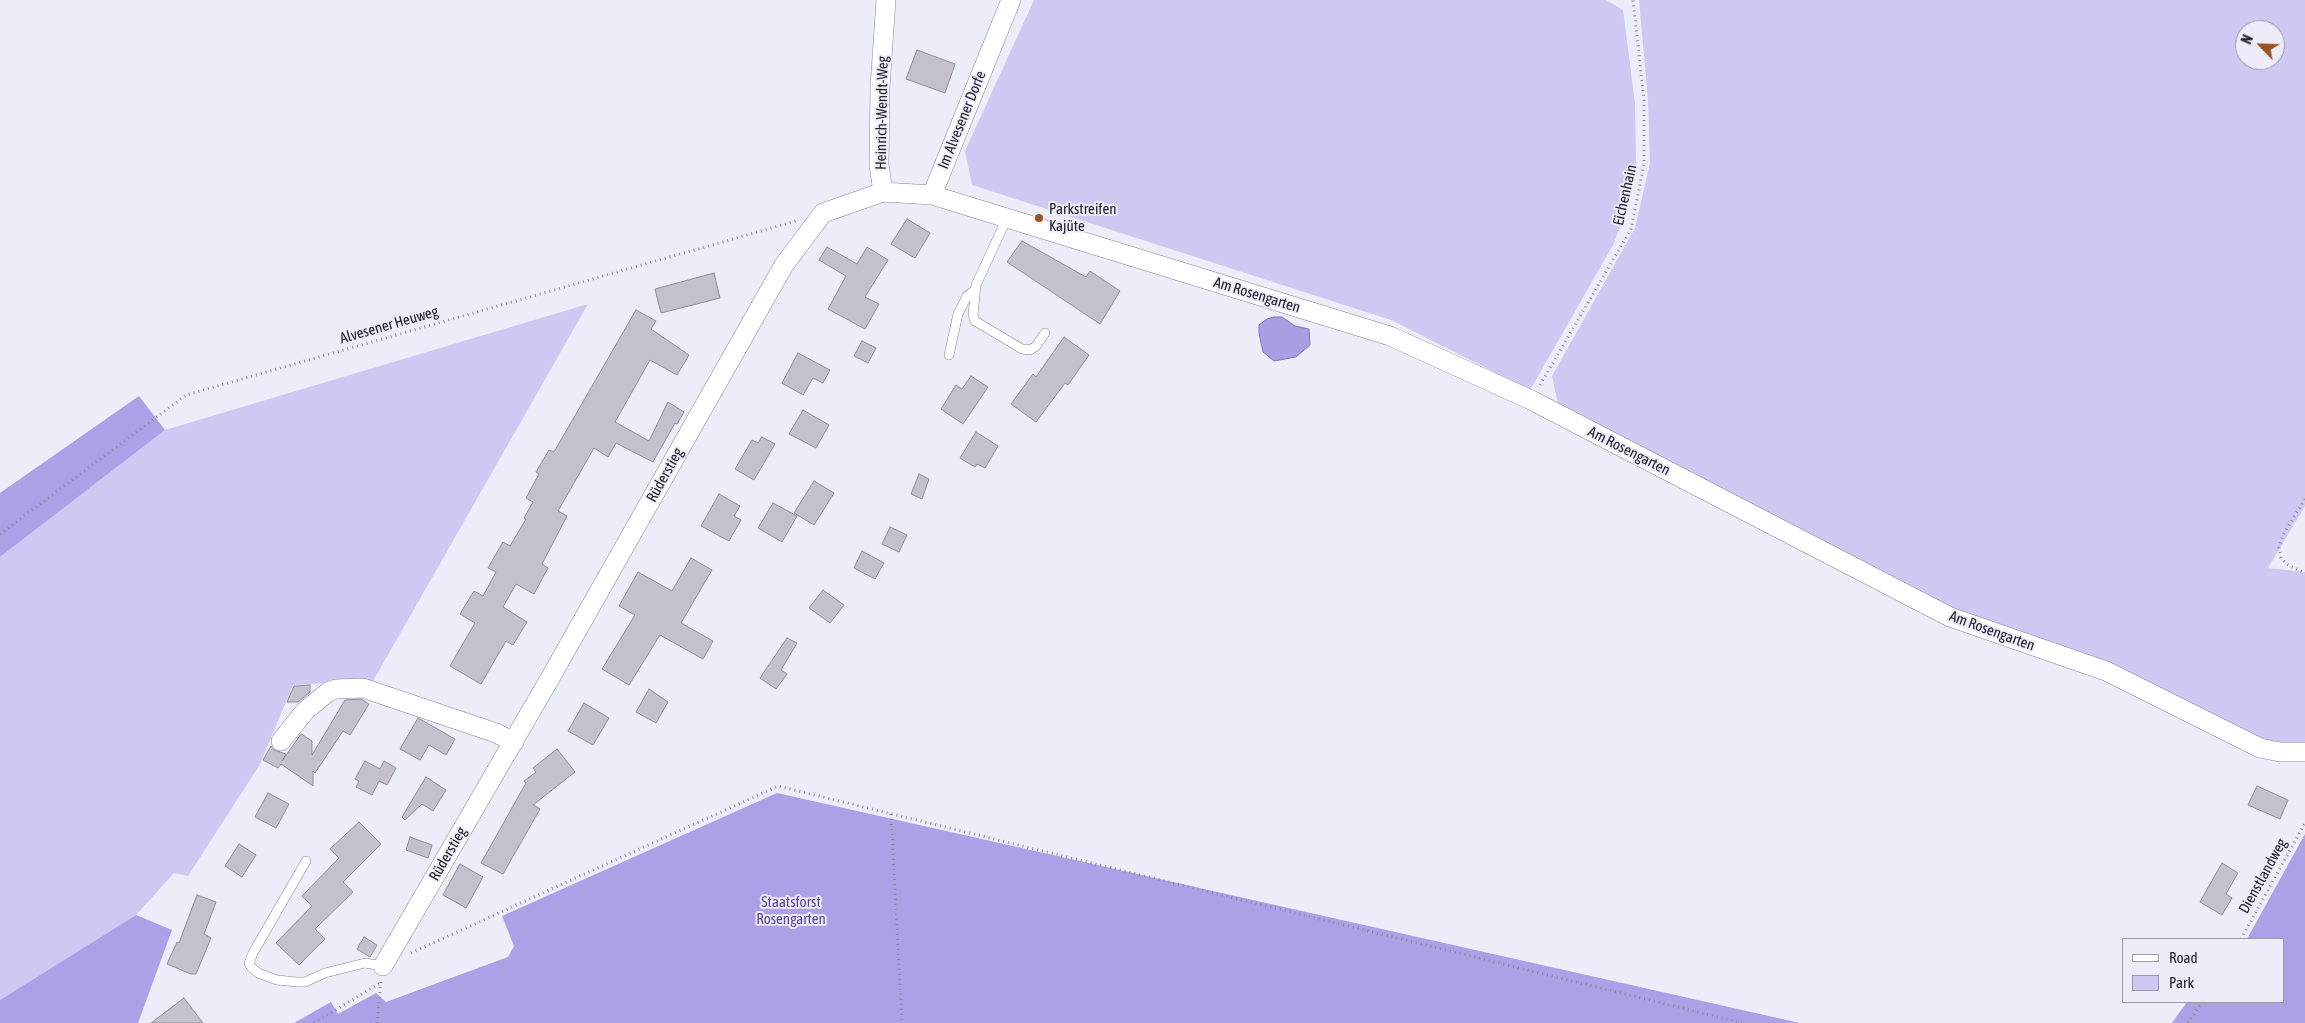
<!DOCTYPE html>
<meta charset="utf-8">
<style>
body{margin:0}
#map{position:relative;width:2305px;height:1023px;overflow:hidden;background:#edecf9;font-family:"Asap Condensed",sans-serif}
canvas{display:block}
.legend{position:absolute;left:2122px;top:938px;width:162px;height:65px;box-sizing:border-box;background:#edecf9;border:1px solid #9b9ba5;margin:0;padding:6px 9px;list-style:none;font-size:15px;color:#212126}
.legend li{display:flex;align-items:center;gap:10px;height:25px}
.legend b{width:25px;border:1px solid #9b9ba5}
.north{position:absolute;left:2235px;top:20px;width:50px;height:50px;box-sizing:border-box;background:#edecf9;border:1px solid #9b9ba5;border-radius:50%;rotate:294deg;font-size:14px;font-weight:700;line-height:20px;text-align:center;color:#212126}
.north::after{content:'';display:block;margin:auto;width:18px;height:22px;background:#965521;clip-path:polygon(50% 0,100% 100%,50% 72%,0 100%)}
</style>
<div id="map">
<canvas width="2305" height="1023"></canvas>
<ul class="legend">
<li><b style="height:6px;background:#fff"></b>Road</li>
<li><b style="height:14px;background:#cec8f3"></b>Park</li>
</ul>
<div class="north">N</div>
</div>
<script>
const c = document.querySelector('canvas').getContext('2d');
c.lineJoin = 'round';
function fillPath(path, color) { c.fillStyle = color; c.fill(path, 'evenodd'); }
const poly = rows => new Path2D(rows.map(r => 'M' + r).join(''));
function trace(path, color, width, dash) { c.strokeStyle = color; c.lineWidth = width; c.lineCap = dash ? 'butt' : 'round'; c.setLineDash(dash || []); c.stroke(path); }
function drawText(font, color, halo, rows, align = 'center') {
  c.font = font + ' "Asap Condensed",sans-serif'; c.lineWidth = 4; c.setLineDash([]); c.textBaseline = 'middle'; c.strokeStyle = halo; c.fillStyle = color; for (const [text, x, y, turn = 0] of rows) {
    c.save(); c.translate(x, y); c.rotate((+turn || 0) * Math.PI / 180); c.textAlign = isNaN(turn) ? turn : align; if (halo) c.strokeText(text, 0, 0); c.fillText(text, 0, 0); c.restore();
  }
}
fillPath(poly([
 [1034,0,1606,0,1623,10,1635,104,1636,166,1626,212,1613,245,1530,390,1391,320,972,185,965,151],
 [1639,0,2305,0,2305,506,2268,568,2305,572,2305,742,2280,744,2256,737,1979,621,1558,404,1552,376,1635,228,1650,163,1648,100],
 [2245,30,2275,30,2275,60,2245,60],
 [588,304,373,681,293,685,259,766,188,876,174,873,136,915,0,1000,0,557,165,430]
]), '#cec8f3');
fillPath(poly([
 [139,396,165,430,0,557,0,493],
 [777,793,1800,1023,294,1023,331,1002,338,1014,376,993,386,1002,508,957,514,946,502,916],
 [2305,834,2305,1023,2172,1023,2187,1002,2284,1002,2284,939,2247,939],
 [136,915,172,930,138,1023,0,1023,0,1000]
]), '#aca0e7');
const water = poly([
 [1274,317,1282,317,1295,326,1309,329,1310,345,1296,357,1274,361,1263,352,1259,333,1259,325,1267,319,1274,317]
]);
fillPath(water, '#a99de4');
trace(water, '#8078ab', 1);
const building = poly([
 [917,50,955,64,945,93,906,79,917,50],
 [907,219,930,233,915,258,891,244,907,219],
 [1022,241,1086,277,1090,271,1120,291,1100,324,1007,262,1022,241],
 [827,247,857,264,867,247,888,260,865,297,879,304,865,329,828,309,846,276,819,260,827,247],
 [714,273,720,298,661,313,655,289,714,273],
 [636,310,656,321,651,329,689,355,677,375,650,360,615,422,649,441,668,402,684,412,677,424,675,423,653,462,616,443,608,457,594,448,558,511,567,516,542,564,548,568,534,594,516,584,503,607,527,622,513,645,506,641,481,684,450,666,475,623,460,614,474,591,483,596,496,572,488,568,503,542,510,546,526,519,524,518,533,502,526,498,539,474,536,472,549,450,554,452,636,310],
 [1064,337,1089,355,1068,385,1065,383,1036,422,1011,404,1033,374,1036,377,1064,337],
 [862,341,876,348,868,363,854,356,862,341],
 [798,353,830,370,823,383,813,378,803,395,782,383,798,353],
 [971,376,988,387,963,424,941,409,956,385,962,389,971,376],
 [803,410,829,425,816,448,789,434,803,410],
 [976,432,998,446,985,468,977,464,975,467,960,458,976,432],
 [762,437,775,444,754,480,735,469,752,440,758,443,762,437],
 [919,474,929,479,922,499,911,494,919,474],
 [814,481,834,493,814,525,794,513,814,481],
 [719,494,740,506,734,516,741,520,729,541,701,526,719,494],
 [773,503,797,516,782,542,758,528,773,503],
 [890,527,907,535,899,552,882,544,890,527],
 [862,551,884,563,875,579,854,568,862,551],
 [691,558,712,570,681,623,713,641,703,659,660,635,629,685,602,669,635,615,619,606,638,572,672,591,691,558],
 [823,590,844,605,830,623,809,608,823,590],
 [787,638,797,643,781,670,787,674,776,689,760,678,787,638],
 [310,685,310,692,298,702,287,702,294,686,310,685],
 [649,689,668,702,656,723,636,712,649,689],
 [361,699,369,704,350,735,343,731,315,773,313,771,313,786,281,764,278,768,263,760,271,746,274,750,286,754,282,761,301,734,312,741,312,755,345,700,361,699],
 [584,703,609,718,593,745,568,731,584,703],
 [418,718,455,739,446,755,429,745,420,760,400,749,418,718],
 [557,749,575,772,533,805,540,809,503,874,481,863,526,783,524,781,536,772,533,768,557,749],
 [365,761,380,769,384,761,396,768,387,785,379,781,372,795,356,787,359,781,355,779,365,761],
 [426,777,446,790,433,811,422,804,405,820,402,817,426,777],
 [2257,786,2288,800,2280,819,2248,805,2257,786],
 [268,793,289,804,276,828,255,817,268,793],
 [359,822,381,844,343,882,353,892,315,929,325,939,299,965,276,943,312,906,302,896,339,858,330,849,359,822],
 [410,837,432,845,428,858,406,850,410,837],
 [239,844,256,855,242,877,225,866,239,844],
 [2222,863,2238,873,2226,894,2232,898,2222,915,2200,902,2222,863],
 [460,864,483,877,466,908,443,895,460,864],
 [197,895,216,902,204,934,211,938,196,974,191,974,167,964,177,942,179,943,197,895],
 [364,937,377,945,370,957,357,949,364,937],
 [184,998,203,1023,151,1023,184,998]
]);
fillPath(building, '#c3c1ce');
trace(building, '#8f8d9a', 1);
const service = poly([
 [1007,218,976,285,973,315,975,321,1022,349,1030,350,1036,346,1045,333],
 [949,355,958,314,967,296,975,290],
 [306,861,253,953,249,963,251,967,258,973,277,980,297,982,305,982,325,973,365,963,383,966]
]);
const minor = poly([
 [883,192,879,165,880,87,886,0],
 [932,195,1011,0],
 [281,741,305,711,328,692,336,689,363,688,496,733,514,742],
 [383,966,549,680,784,265,823,213,883,192,932,195,1390,336,1531,400,1950,617,2106,671,2260,748,2280,752,2305,752]
]);
trace(service, '#868591', 10);
trace(minor, '#868591', 20);
trace(poly([
 [1540,385,1631,229,1644,164,1644,100,1633,0],
 [2305,499,2283,535,2279,548,2281,558,2288,565,2305,573],
 [0,534,186,395,796,221],
 [891,814,902,1023],
 [2241,939,2305,823],
 [411,953,778,786,1743,1023],
 [314,1023,380,983],
 [377,1023,381,981],
 [2188,1023,2202,1002]
]), '#8a8a93', 3, [1, 4]);
trace(service, '#fff', 9);
trace(minor, '#fff', 19);
for (const [x, y, r, color] of [
 [1039,218,5,"#965521"]
]) { const dot = new Path2D(); dot.arc(x, y, r, 0, 2 * Math.PI); c.fillStyle = color; c.fill(dot); trace(dot, '#edecf9', 2); }
drawText('15px', '#212126', '#edecf9', [
 ["Heinrich-Wendt-Weg",882,113,-89],
 ["Im Alvesener Dorfe",962,120,-68],
 ["Eichenhain",1625,195,-77],
 ["Am Rosengarten",1257,295,17],
 ["Alvesener Heuweg",389,325,-16],
 ["Am Rosengarten",1629,451,27],
 ["Rüderstieg",665,475,-61],
 ["Am Rosengarten",1992,631,20],
 ["Rüderstieg",448,854,-60],
 ["Dienstlandweg",2263,876,-61]
]);
drawText('15px', '#212126', '#edecf9', [
 ["Parkstreifen",1049,209],
 ["Kajüte",1049,226]
], 'left');
drawText('15px', '#594498', '#edecf9', [
 ["Staatsforst",791,902],
 ["Rosengarten",791,919]
]);
</script>
